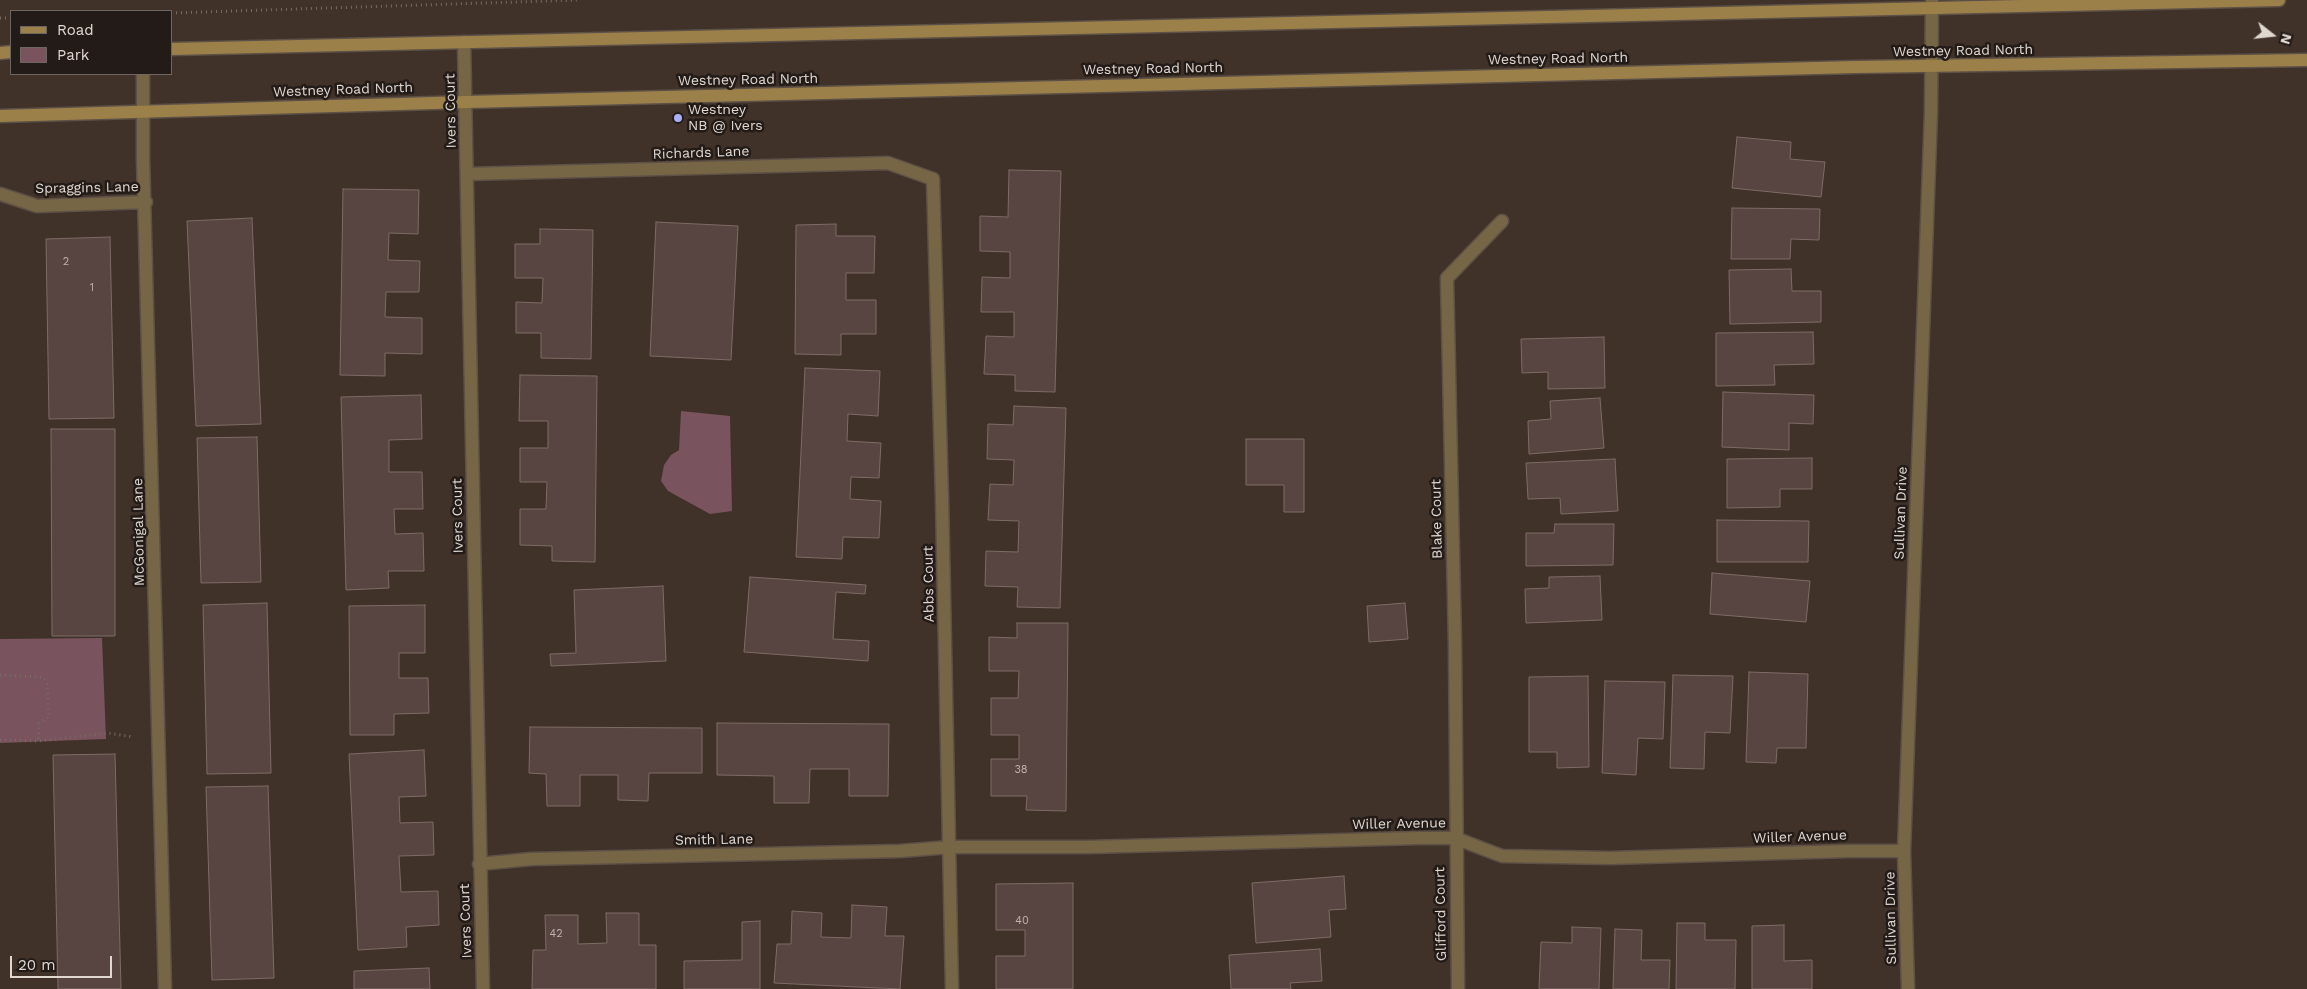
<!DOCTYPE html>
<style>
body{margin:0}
#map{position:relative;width:2307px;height:989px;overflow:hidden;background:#403228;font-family:"Work Sans",sans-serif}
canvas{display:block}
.legend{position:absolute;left:10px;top:10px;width:162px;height:65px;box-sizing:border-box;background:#221b17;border:1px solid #6e6661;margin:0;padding:6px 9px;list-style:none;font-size:15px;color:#e0d7d1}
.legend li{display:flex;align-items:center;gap:10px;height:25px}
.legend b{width:25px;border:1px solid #6e6661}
.north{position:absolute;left:2247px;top:10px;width:50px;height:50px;-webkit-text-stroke:4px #221b17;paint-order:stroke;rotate:106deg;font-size:14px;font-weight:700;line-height:20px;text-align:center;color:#e0d7d1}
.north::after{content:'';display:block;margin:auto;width:18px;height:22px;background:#e0d7d1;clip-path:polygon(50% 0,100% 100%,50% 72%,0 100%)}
.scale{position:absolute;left:10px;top:956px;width:102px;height:22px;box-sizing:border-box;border:2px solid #e0d7d1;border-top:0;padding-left:6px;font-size:15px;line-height:18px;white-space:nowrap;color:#e0d7d1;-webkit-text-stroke:4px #221b17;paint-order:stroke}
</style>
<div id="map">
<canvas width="2307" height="989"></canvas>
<ul class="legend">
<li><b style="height:6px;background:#9c804a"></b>Road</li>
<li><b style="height:14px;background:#79535d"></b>Park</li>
</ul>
<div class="north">N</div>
<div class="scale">20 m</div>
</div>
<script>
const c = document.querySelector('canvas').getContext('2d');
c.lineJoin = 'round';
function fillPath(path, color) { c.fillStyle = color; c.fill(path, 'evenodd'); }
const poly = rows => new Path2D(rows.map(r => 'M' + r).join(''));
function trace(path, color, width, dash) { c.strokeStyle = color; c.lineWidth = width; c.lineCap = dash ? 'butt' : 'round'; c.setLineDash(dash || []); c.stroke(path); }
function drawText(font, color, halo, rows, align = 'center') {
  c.font = font + ' "Work Sans",sans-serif'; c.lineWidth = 5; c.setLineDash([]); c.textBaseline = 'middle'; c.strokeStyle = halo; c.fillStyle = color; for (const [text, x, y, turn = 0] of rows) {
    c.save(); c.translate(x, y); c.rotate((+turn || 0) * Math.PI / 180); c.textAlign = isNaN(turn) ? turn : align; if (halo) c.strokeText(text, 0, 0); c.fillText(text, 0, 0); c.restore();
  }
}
fillPath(poly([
 [681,411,730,416,732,511,710,514,668,491,661,481,664,465,671,455,679,450],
 [102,638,106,739,0,743,0,639]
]), '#79535d');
const building = poly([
 [1737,137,1791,142,1790,159,1825,162,1821,197,1732,188,1737,137],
 [1009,170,1061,171,1055,392,1015,391,1015,375,984,374,986,336,1014,337,1014,312,981,312,982,277,1010,278,1010,252,980,251,980,216,1008,217,1009,170],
 [343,189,419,190,418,234,389,233,388,260,420,261,419,292,386,292,385,317,422,318,422,354,385,353,385,376,340,375,343,189],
 [1732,208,1820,209,1819,240,1791,239,1790,259,1731,259,1732,208],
 [252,218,261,424,196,426,187,221,252,218],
 [656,222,738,226,731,360,650,356,656,222],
 [836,224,836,236,875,236,874,273,846,273,846,300,876,300,876,334,841,334,841,355,795,354,796,225,836,224],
 [540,229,593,230,591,359,541,358,541,333,516,333,516,302,542,303,543,278,515,278,515,244,540,244,540,229],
 [110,237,114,418,49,419,46,239,110,237],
 [1791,269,1792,291,1821,291,1821,322,1730,324,1729,270,1791,269],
 [1813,332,1814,364,1774,365,1775,385,1716,386,1716,333,1813,332],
 [1604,337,1605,388,1548,389,1548,372,1522,373,1521,339,1604,337],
 [805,368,880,371,878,416,848,414,847,441,881,443,879,478,851,477,850,499,881,501,879,538,843,537,842,559,796,557,805,368],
 [520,375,597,376,595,562,552,561,552,546,520,545,520,509,546,509,547,482,520,482,520,448,548,448,548,421,519,421,520,375],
 [1723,392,1814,395,1813,424,1789,423,1789,450,1722,447,1723,392],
 [421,395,422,439,389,440,389,472,422,472,423,509,394,509,395,534,423,533,424,571,388,571,389,588,346,590,341,397,421,395],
 [1600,398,1604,448,1529,454,1528,421,1551,419,1550,401,1600,398],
 [1014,406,1066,408,1060,608,1017,607,1018,587,985,586,986,551,1018,552,1019,521,988,520,990,484,1013,485,1014,460,987,459,988,424,1013,425,1014,406],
 [51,429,115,429,115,636,52,636,51,429],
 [257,437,261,582,201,583,197,438,257,437],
 [1246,439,1304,439,1304,512,1284,512,1284,485,1246,485,1246,439],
 [1812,458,1812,489,1780,489,1780,507,1727,508,1727,459,1812,458],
 [1615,459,1618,511,1561,514,1560,498,1528,499,1526,463,1615,459],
 [1717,520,1809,521,1808,562,1717,562,1717,520],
 [1555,524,1614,524,1613,565,1526,566,1526,533,1554,533,1555,524],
 [1712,573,1810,581,1806,622,1710,614,1712,573],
 [1600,576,1602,620,1526,623,1525,589,1549,588,1549,577,1600,576],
 [750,577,866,585,865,594,836,592,833,639,869,641,868,661,744,652,750,577],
 [663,586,666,661,551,666,550,654,576,653,574,590,663,586],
 [267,603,271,773,207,774,203,605,267,603],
 [1405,603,1408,639,1369,642,1367,606,1405,603],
 [425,605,425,653,399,653,399,678,428,678,429,713,394,714,394,735,350,735,349,606,425,605],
 [1017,623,1068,623,1066,811,1026,810,1027,796,991,796,991,759,1019,759,1019,735,991,735,991,698,1018,698,1019,671,989,671,989,637,1017,638,1017,623],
 [1749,672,1808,674,1806,748,1777,748,1776,763,1746,762,1749,672],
 [1673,675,1733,676,1730,733,1705,732,1704,769,1670,768,1673,675],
 [1588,676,1589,767,1557,768,1557,752,1529,752,1529,677,1588,676],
 [1605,681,1665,682,1663,739,1638,738,1636,775,1602,773,1605,681],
 [717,723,889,724,888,796,849,796,849,769,810,769,809,803,774,803,774,776,717,775,717,723],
 [530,727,702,728,702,773,649,773,648,801,618,800,618,775,580,775,580,806,547,806,546,774,529,773,530,727],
 [424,750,426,796,399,797,400,823,433,822,434,855,399,856,401,892,438,891,439,925,406,927,407,947,358,950,349,754,424,750],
 [115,754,121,989,58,989,53,755,115,754],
 [268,786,274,978,212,980,206,787,268,786],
 [1344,876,1346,909,1329,910,1331,937,1256,943,1252,883,1344,876],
 [1073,883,1073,989,996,989,996,956,1025,956,1025,930,996,930,996,884,1073,883],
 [852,905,887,907,885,936,904,936,900,989,774,983,777,944,791,944,792,911,822,913,821,937,851,938,852,905],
 [606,913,639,913,639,945,656,945,656,989,532,989,533,950,546,950,545,915,578,915,578,944,607,943,606,913],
 [760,921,760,989,684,989,684,961,742,960,742,922,760,921],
 [1677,923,1705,923,1705,940,1736,940,1735,989,1676,989,1677,923],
 [1784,925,1784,961,1812,960,1812,989,1752,989,1752,926,1784,925],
 [1572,927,1601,928,1599,989,1539,989,1541,942,1572,943,1572,927],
 [1615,929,1642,930,1641,960,1670,960,1669,989,1613,989,1615,929],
 [1320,949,1322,981,1290,983,1291,989,1231,989,1229,955,1320,949],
 [429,968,430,989,354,989,354,971,429,968]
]);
fillPath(building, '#584542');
trace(building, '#7e6a66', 1);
const service = poly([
 [143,74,143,158,165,989],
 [0,194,37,206,146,202]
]);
const minor = poly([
 [464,42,483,989],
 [467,174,888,163,933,179,942,498,952,989],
 [479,864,531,859,900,851,950,847,1089,847,1418,838,1455,838,1502,856,1610,858,1848,851,1904,851],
 [1458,989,1455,644,1447,278,1502,221],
 [1908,989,1904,851,1931,112,1932,0]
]);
const secondary = poly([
 [171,49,2279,0],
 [0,53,11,52],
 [0,116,467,102,1856,67,2307,60]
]);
trace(service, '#5d5046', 15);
trace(minor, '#5d5046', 15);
trace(secondary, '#5d5046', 15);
trace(poly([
 [171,13,579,0],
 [0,18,11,18],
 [0,675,42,677,47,684,49,717,39,723,38,741],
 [0,740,38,741,108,733,134,737]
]), '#776b62', 3, [1, 4]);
trace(service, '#776645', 12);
trace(minor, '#776645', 12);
trace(secondary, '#9c804a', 12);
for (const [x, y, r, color] of [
 [678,118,5,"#abaffb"]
]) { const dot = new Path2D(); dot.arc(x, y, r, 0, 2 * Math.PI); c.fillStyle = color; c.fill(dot); trace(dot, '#221b17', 2); }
drawText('11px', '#beb2ad', null, [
 ["2",66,262],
 ["1",92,288],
 ["38",1021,770],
 ["40",1022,921],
 ["42",556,934]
]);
drawText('14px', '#e0d7d1', '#221b17', [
 ["Westney Road North",1963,51,-1],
 ["Westney Road North",1558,59,-1],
 ["Westney Road North",1153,69,-1],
 ["Westney Road North",748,80,-1],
 ["Westney Road North",343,90,-2],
 ["Ivers Court",451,111,-91],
 ["Richards Lane",701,153,-2],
 ["Spraggins Lane",87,188,-1],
 ["Sullivan Drive",1901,513,-88],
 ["Ivers Court",458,516,-91],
 ["Blake Court",1437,519,-91],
 ["McGonigal Lane",139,532,-91],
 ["Abbs Court",929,584,-91],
 ["Willer Avenue",1399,824,-1],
 ["Willer Avenue",1800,837,-2],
 ["Smith Lane",714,840,-1],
 ["Glifford Court",1441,914,-91],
 ["Sullivan Drive",1891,918,-91],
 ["Ivers Court",466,921,-92]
]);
drawText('14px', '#e0d7d1', '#221b17', [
 ["Westney",688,110],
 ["NB @ Ivers",688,126]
], 'left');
</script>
